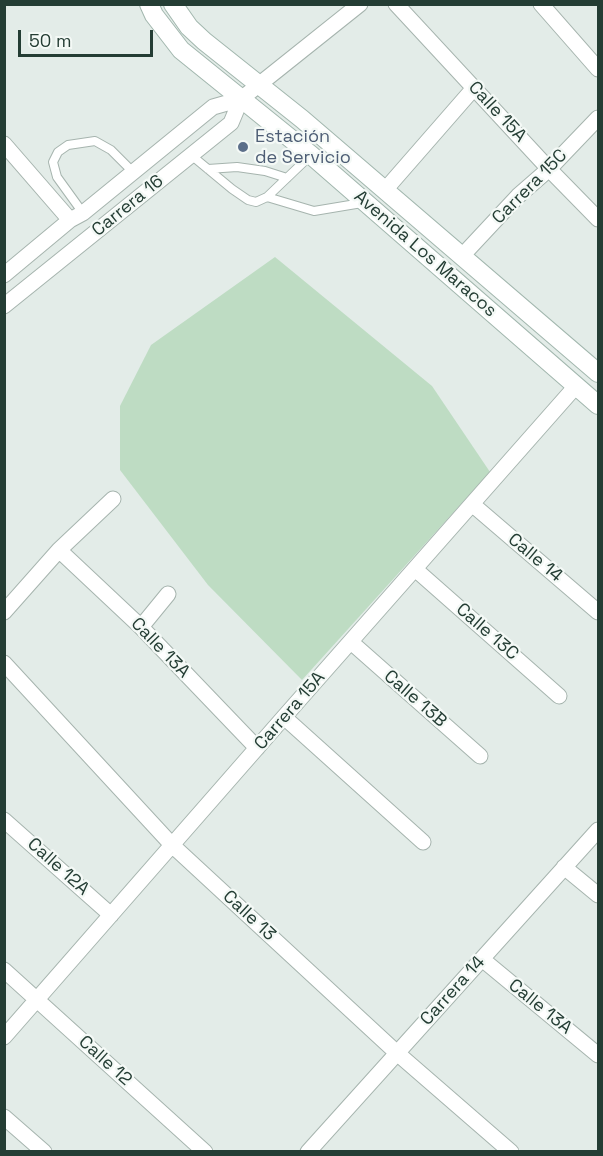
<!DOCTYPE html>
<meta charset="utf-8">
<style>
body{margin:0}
#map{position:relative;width:603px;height:1156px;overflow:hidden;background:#e3ece8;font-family:"Space Grotesk",sans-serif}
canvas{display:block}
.frame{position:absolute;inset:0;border:6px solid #243d34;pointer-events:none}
.scale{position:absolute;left:18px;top:30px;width:135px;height:27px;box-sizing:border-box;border:3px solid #243d34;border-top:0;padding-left:8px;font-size:18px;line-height:21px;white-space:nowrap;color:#243d34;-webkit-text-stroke:4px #f4f9f6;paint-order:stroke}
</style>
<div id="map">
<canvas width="603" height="1156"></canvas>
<div class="frame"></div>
<div class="scale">50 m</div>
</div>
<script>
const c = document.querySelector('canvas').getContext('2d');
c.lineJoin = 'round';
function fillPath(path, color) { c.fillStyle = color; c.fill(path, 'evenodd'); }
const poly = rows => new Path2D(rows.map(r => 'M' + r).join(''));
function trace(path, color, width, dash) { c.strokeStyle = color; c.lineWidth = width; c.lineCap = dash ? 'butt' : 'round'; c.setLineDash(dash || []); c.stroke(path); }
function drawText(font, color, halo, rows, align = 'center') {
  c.font = font + ' "Space Grotesk",sans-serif'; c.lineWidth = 4.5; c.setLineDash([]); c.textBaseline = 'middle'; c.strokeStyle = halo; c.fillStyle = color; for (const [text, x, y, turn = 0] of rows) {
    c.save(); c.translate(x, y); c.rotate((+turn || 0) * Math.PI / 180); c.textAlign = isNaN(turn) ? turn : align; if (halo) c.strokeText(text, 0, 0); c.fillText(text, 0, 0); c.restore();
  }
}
fillPath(poly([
 [275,257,432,386,490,472,302,680,208,585,120,470,120,406,151,345]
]), '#bedcc3');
const lane = poly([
 [191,155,232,189,248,200,256,202,267,197,311,155],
 [208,169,237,167,265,171,287,178],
 [267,197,314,211,362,203],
 [83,213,57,177,53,162,58,152,68,145,95,141,111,150,133,172]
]);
const street = poly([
 [396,4,549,169,598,219],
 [541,4,598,69],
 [4,144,70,220],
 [385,190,474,88],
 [462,256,518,196,549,169,598,118],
 [4,275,70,220,83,213,213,107,241,99,360,4],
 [4,306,231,123,241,99],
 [472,504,598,612],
 [59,550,141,627,257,748],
 [415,569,559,696],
 [4,612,59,550,113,499],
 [141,627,168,594],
 [351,642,480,756],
 [4,663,172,845,397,1053,511,1152],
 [284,717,423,842],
 [4,820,111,915],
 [564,867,598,895],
 [482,959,598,1055],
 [4,970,205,1152],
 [4,1037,284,717,576,386],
 [4,1117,44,1152],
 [308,1152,598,830]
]);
const secondary = poly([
 [149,4,154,15,181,50,311,155,598,405],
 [173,4,189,27,204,41,302,119,598,373]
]);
trace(lane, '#a6b4ae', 10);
trace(street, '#a6b4ae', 17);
trace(secondary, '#a2b7ae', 20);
trace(lane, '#fff', 8);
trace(street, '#fff', 15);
trace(secondary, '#fff', 18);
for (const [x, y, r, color] of [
 [243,147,6,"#5c6f8a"]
]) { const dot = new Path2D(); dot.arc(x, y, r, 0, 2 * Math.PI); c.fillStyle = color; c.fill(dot); trace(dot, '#f4f9f6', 2); }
drawText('18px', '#243d34', '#f4f9f6', [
 ["Calle 15A",497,112,47],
 ["Carrera 15C",530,187,-45],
 ["Carrera 16",128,206,-39],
 ["Avenida Los Maracos",425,254,41],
 ["Calle 14",535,558,40],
 ["Calle 13C",487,632,41],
 ["Calle 13A",160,648,46],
 ["Calle 13B",415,699,41],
 ["Carrera 15A",290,711,-49],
 ["Calle 12A",58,867,42],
 ["Calle 13",249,916,43],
 ["Carrera 14",453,991,-48],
 ["Calle 13A",540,1007,39],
 ["Calle 12",105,1061,42]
]);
drawText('18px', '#4e5e75', '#f4f9f6', [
 ["Estación",255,137],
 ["de Servicio",255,158]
], 'left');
</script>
